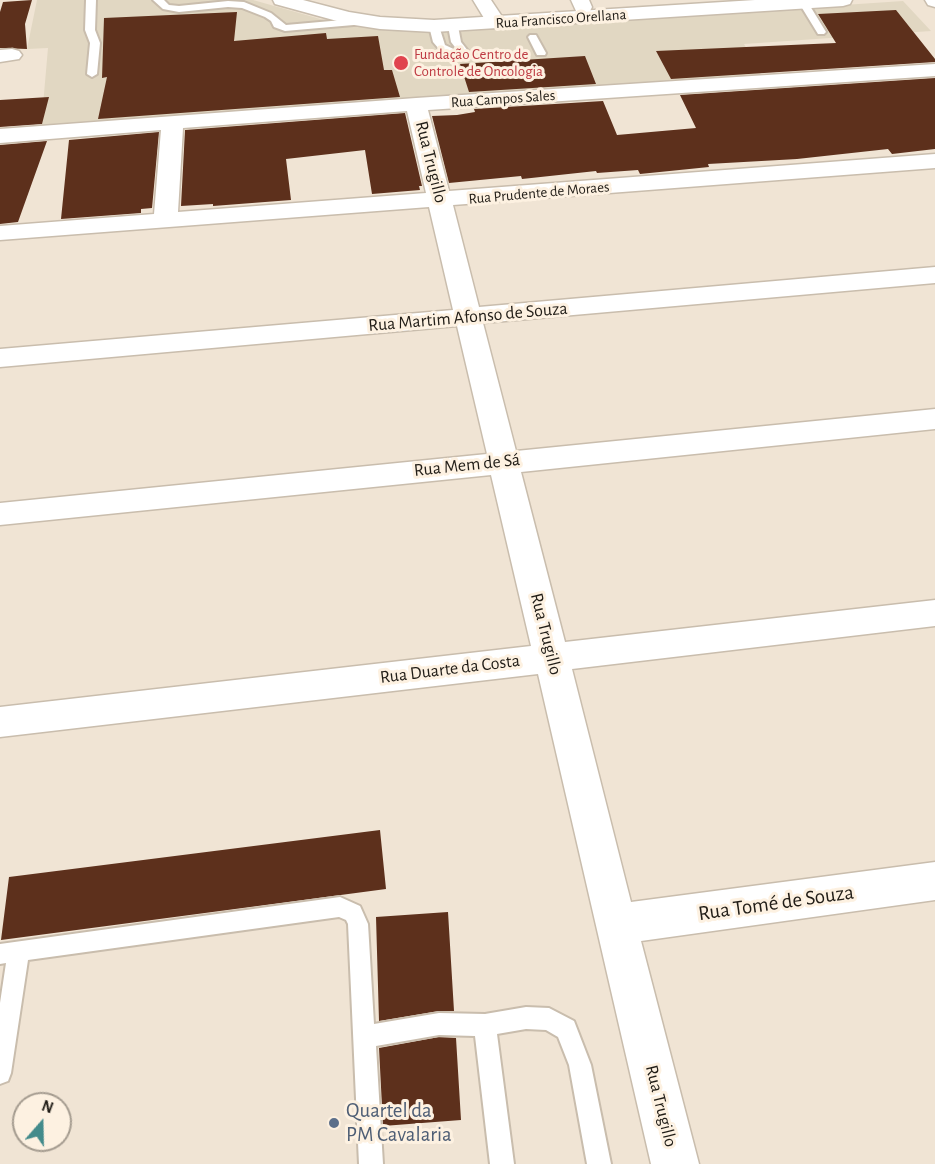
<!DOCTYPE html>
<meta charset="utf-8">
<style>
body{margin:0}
#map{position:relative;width:935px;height:1164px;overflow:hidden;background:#f0e4d4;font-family:"Alegreya Sans",sans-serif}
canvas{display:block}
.north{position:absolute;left:12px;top:1092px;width:60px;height:60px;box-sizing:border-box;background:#fdf1e1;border:2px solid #a59c90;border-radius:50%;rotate:20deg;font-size:16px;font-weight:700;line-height:24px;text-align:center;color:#211d17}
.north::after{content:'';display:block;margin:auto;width:21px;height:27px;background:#438b8b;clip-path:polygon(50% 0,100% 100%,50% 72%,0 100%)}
</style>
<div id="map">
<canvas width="935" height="1164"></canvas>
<div class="north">N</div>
</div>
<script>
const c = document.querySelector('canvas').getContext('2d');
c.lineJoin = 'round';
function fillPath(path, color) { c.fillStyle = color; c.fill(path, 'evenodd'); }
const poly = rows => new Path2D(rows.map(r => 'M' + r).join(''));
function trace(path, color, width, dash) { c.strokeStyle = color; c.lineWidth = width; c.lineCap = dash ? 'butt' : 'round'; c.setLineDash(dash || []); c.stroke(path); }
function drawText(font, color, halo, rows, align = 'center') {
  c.font = font + ' "Alegreya Sans",sans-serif'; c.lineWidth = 6; c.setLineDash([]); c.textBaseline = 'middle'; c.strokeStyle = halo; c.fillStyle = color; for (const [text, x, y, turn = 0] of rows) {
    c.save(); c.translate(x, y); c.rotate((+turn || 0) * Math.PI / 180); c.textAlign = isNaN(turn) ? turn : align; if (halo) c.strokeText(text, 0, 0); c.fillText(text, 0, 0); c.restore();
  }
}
fillPath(poly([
 [37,0,253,0,324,20,357,26,443,32,903,1,931,31,744,44,762,76,41,128,48,48,27,49]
]), '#e1d7c2');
fillPath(poly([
 [32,0,25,24,27,49,0,48,0,12,3,2],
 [896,10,935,59,935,62,671,79,656,51,836,43,818,14],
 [237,12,234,41,326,33,327,39,378,36,384,70,392,70,400,97,98,119,107,77,102,78,104,18],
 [585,56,596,84,469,92,460,64],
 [935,78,935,149,892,154,888,149,797,159,708,164,709,167,640,174,638,170,597,173,596,171,522,179,521,176,449,183,432,116,457,115,475,112,474,109,603,101,617,135,696,128,680,95],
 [49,97,42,124,0,127,0,100],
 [405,113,422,186,419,186,420,190,372,194,365,150,286,159,291,200,213,206,213,204,181,206,185,130],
 [159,132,152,208,141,209,141,213,61,219,69,140],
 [47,141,18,222,0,224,0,145],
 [380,830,386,889,1,940,9,877],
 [448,912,454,1011,439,1011,379,1021,376,917],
 [439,1037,456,1038,461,1120,383,1126,379,1048]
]), '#5d301c');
const lane = poly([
 [86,0,96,0,95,30,100,43,97,74,92,77,87,74,90,43,85,30,86,0],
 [153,0,164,0,169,5,179,6,228,1,244,2,271,13,286,25,365,18,370,21,365,24,285,31,274,27,271,21,265,17,242,8,228,7,179,12,163,9,153,0],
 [801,1,807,1,826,32,824,34,818,34,799,3,801,1],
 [453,23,458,26,461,42,472,56,471,58,447,54,439,49,433,42,429,26,434,23,439,26,445,45,458,51,451,42,448,26,453,23],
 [530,35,536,35,546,53,545,55,537,55,528,37,530,35],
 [340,897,360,906,368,924,374,1024,439,1013,485,1014,526,1007,549,1008,574,1021,591,1065,611,1164,587,1164,569,1065,558,1037,546,1030,526,1029,497,1034,514,1164,490,1164,475,1036,439,1035,376,1046,383,1164,359,1164,348,924,346,920,339,917,28,960,11,1073,8,1081,0,1084,0,1003,6,963,0,964,0,944,340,897]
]);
const street = poly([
 [473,0,491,0,507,24,504,28,490,28,473,0],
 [571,0,589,0,592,7,590,11,583,13,576,11,571,0],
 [12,49,19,51,22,55,19,59,0,62,0,50,12,49],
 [935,64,935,76,428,110,449,191,935,154,935,168,453,205,479,307,935,267,935,283,483,323,516,451,935,409,935,429,521,472,565,642,935,600,935,626,572,669,631,902,935,862,935,900,641,941,699,1164,651,1164,538,674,0,737,0,707,531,646,491,475,0,525,0,503,487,454,457,326,0,367,0,349,453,310,429,207,0,240,0,226,154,214,161,130,0,143,0,129,416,98,935,64],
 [407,111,426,193,178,212,183,128,407,111]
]);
const secondary = poly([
 [273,0,303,0,349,12,380,17,434,20,755,0,852,0,850,4,843,6,434,32,380,29,348,24,275,4,273,0],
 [925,0,935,0,935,7,928,5,925,0]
]);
trace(lane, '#c9bdad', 4);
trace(street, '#c9bdad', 3);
trace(secondary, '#c9bdad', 3);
fillPath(lane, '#fff');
fillPath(street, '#fff');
fillPath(secondary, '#fff');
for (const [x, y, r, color] of [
 [401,63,8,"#e0444e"],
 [334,1123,6,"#5c6f8a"]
]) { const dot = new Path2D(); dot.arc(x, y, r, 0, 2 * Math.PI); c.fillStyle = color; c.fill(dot); trace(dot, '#fdf1e1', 2); }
drawText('15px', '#211d17', '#fdf1e1', [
 ["Rua Francisco Orellana",561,19,-4],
 ["Rua Campos Sales",503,99,-4],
 ["Rua Prudente de Moraes",539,193,-5]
]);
drawText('15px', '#be3a42', '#fdf1e1', [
 ["Fundação Centro de",414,54],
 ["Controle de Oncologia",414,71]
], 'left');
drawText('18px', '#211d17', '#fdf1e1', [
 ["Rua Trugillo",431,162,76],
 ["Rua Martim Afonso de Souza",468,317,-5],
 ["Rua Mem de Sá",467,465,-6],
 ["Rua Trugillo",546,634,76],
 ["Rua Duarte da Costa",450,669,-7],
 ["Rua Trugillo",661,1106,76]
]);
drawText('21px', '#211d17', '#fdf1e1', [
 ["Rua Tomé de Souza",776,903,-8]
]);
drawText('21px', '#4e5e75', '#fdf1e1', [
 ["Quartel da",346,1111],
 ["PM Cavalaria",346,1135]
], 'left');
</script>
